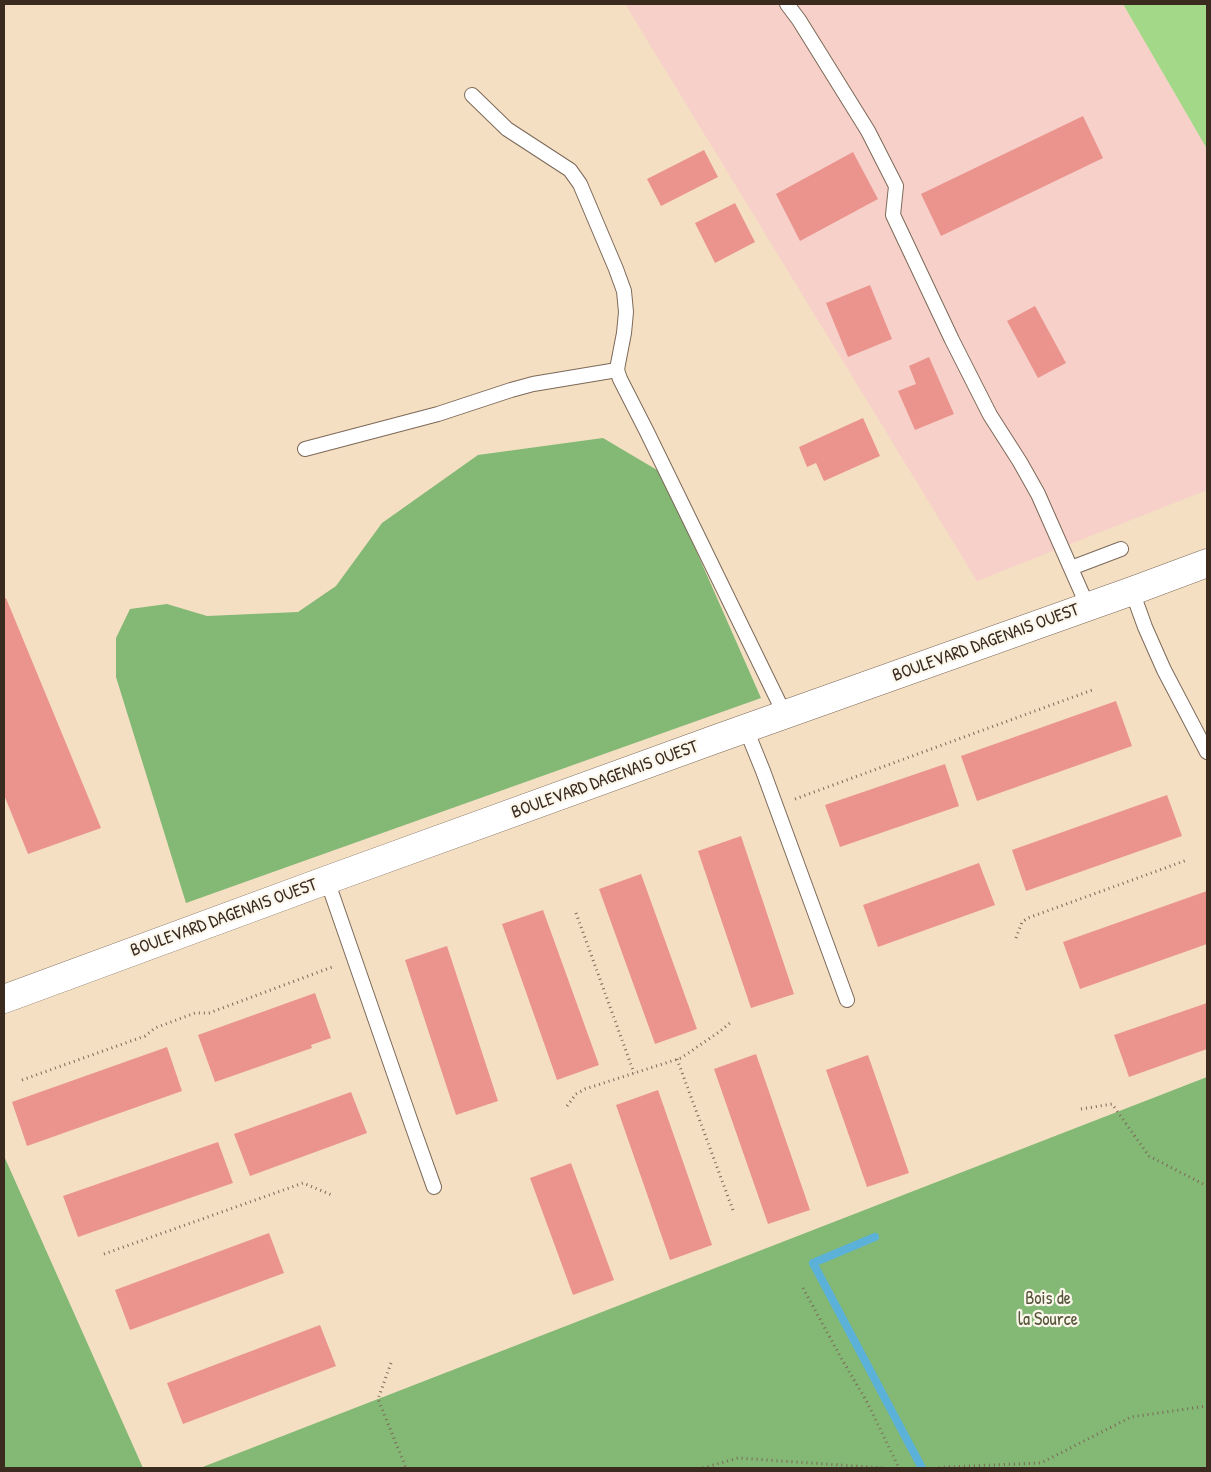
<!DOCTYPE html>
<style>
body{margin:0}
#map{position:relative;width:1211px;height:1472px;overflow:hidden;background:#f4dfc3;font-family:"Patrick Hand",sans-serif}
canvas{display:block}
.frame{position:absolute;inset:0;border:5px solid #3b2a1e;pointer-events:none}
</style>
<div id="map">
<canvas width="1211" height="1472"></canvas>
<div class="frame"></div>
</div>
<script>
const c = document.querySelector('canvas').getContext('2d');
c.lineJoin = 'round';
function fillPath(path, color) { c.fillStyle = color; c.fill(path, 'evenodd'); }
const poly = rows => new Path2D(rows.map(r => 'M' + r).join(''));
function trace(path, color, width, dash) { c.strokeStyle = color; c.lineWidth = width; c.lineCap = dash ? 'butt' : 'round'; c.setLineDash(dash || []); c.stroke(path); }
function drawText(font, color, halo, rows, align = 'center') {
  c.font = font + ' "Patrick Hand",sans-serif'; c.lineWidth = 4.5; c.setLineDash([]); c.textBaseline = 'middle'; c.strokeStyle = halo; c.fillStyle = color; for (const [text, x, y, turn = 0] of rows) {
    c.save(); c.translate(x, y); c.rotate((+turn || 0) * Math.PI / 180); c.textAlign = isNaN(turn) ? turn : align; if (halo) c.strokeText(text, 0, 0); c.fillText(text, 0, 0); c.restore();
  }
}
fillPath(poly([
 [625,4,1123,4,1207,149,1207,490,977,581]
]), '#f7d0c9');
fillPath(poly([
 [1123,4,1207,4,1207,149]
]), '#a4d889');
fillPath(poly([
 [603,438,662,473,761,698,186,903,116,677,116,638,130,609,167,604,207,616,298,612,336,586,382,523,478,455],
 [1207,1077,1207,1468,200,1468,378,1399],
 [4,1156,143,1468,4,1468]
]), '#83b875');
trace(poly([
 [875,1237,813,1263,922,1468]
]), '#5cb1d8', 8);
fillPath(poly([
 [1083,116,1103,158,941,236,921,194],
 [704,150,718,177,661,206,647,179],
 [853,152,878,199,800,241,776,194],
 [735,203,755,242,715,263,695,223],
 [870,285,892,339,848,357,826,303],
 [1035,306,1066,363,1038,378,1007,321],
 [929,357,954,414,915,430,898,391,916,384,909,366],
 [863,418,880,456,824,481,816,463,807,467,799,447],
 [6,598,101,828,28,854,4,795,4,599],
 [1116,701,1132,746,977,801,961,756],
 [945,764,959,806,840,847,825,805],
 [1167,795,1182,836,1026,891,1012,850],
 [741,836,794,994,751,1008,698,851],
 [979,863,995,905,878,947,863,905],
 [641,874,697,1029,655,1044,599,889],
 [1207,891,1207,944,1080,989,1063,942],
 [543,910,599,1065,557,1080,502,924],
 [447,946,498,1101,456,1115,405,960],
 [315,993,331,1038,311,1045,312,1048,215,1082,198,1035],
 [1207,1003,1207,1049,1129,1077,1114,1035],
 [167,1047,182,1091,27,1146,12,1102],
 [756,1054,810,1210,768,1224,714,1069],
 [868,1055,909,1173,867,1187,826,1070],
 [658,1090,712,1245,670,1260,616,1105],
 [351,1092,367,1133,250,1176,234,1134],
 [218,1142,233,1183,78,1237,63,1196],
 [571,1163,614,1280,573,1295,530,1178],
 [269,1233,284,1273,130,1330,115,1290],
 [320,1325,336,1366,183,1424,167,1383]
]), '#eb948e');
const lane = poly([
 [787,4,799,20,868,131,896,186,893,215,952,340,990,415,1020,462,1038,494,1088,607],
 [472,95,507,129,570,170,580,184,616,269,624,291,626,312,624,333,618,364,617,370,620,379,647,432,785,715],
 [305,449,438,414,511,390,533,384,617,370],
 [1071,568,1121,549],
 [1132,591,1145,627,1164,670,1207,752],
 [746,729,763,771,847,1000],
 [327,880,413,1128,434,1187]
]);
const secondary = poly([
 [4,999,327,880,716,739,1132,591,1207,563]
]);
trace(lane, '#7c6958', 16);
trace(secondary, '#7c6958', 29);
trace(poly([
 [795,799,1095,689],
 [576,913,634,1073],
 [1016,938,1022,922,1028,918,1187,860],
 [677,1059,734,1213],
 [22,1080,145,1036,155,1028,195,1013,209,1013,335,966],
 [567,1106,576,1094,585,1089,681,1058,719,1032,730,1023],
 [1081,1109,1112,1104,1149,1156,1207,1186],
 [104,1254,303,1183,334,1196],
 [803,1288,840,1356,867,1402,899,1468],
 [391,1363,378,1399,406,1468],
 [703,1468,738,1458,884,1468],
 [939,1468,945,1467,1041,1463,1131,1417,1207,1406]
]), '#7c6958', 3, [1, 4]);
trace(lane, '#fff', 14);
trace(secondary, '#fff', 28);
drawText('18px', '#3b2a1e', '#fbf7ec', [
 ["BOULEVARD DAGENAIS OUEST",986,643,-20],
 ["BOULEVARD DAGENAIS OUEST",605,780,-20],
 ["BOULEVARD DAGENAIS OUEST",224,918,-20]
]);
drawText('18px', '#555639', '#fbf7ec', [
 ["Bois de",1048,1299],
 ["la Source",1048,1320]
]);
</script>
